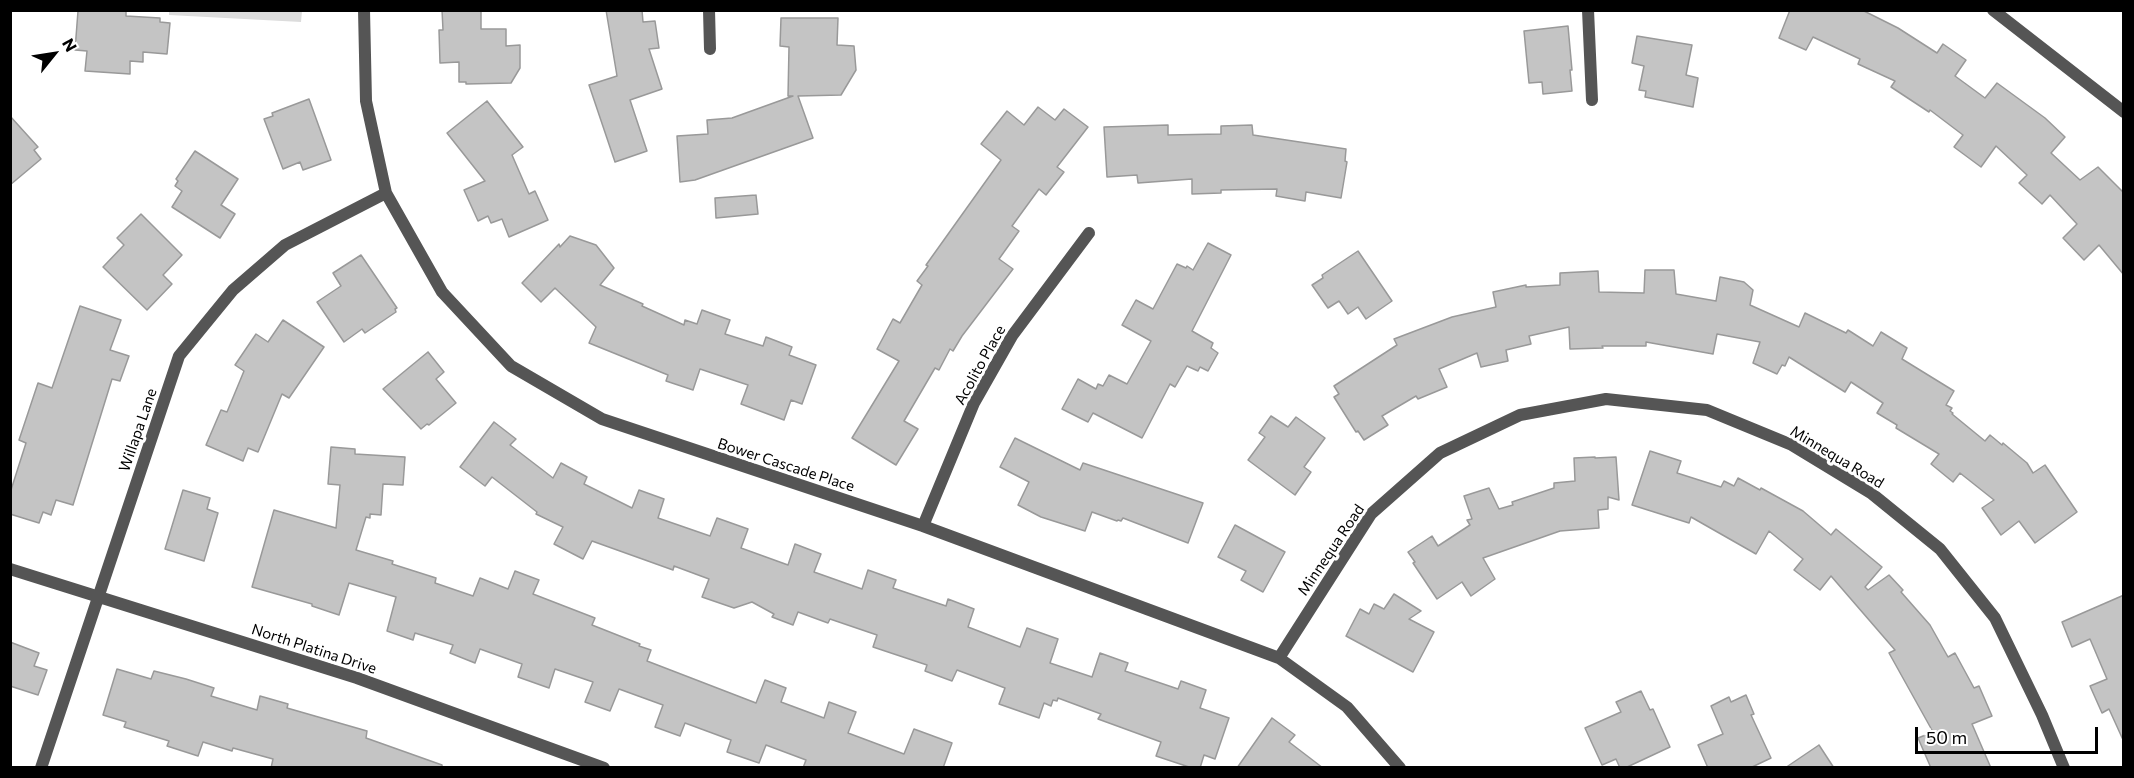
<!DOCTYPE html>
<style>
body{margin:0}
#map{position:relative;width:2134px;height:778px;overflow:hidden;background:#fff;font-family:Commissioner,sans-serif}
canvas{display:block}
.frame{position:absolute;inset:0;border:12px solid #000;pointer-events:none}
.north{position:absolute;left:24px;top:24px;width:60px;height:60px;-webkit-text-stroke:4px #fff;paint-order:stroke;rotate:60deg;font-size:16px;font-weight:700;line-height:24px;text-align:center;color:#000}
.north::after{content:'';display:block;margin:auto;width:21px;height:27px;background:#000;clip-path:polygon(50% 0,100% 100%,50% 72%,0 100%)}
.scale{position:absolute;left:1915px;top:727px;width:183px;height:27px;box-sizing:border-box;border:3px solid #000;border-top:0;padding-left:8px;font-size:18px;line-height:21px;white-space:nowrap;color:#000;-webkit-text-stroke:4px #fff;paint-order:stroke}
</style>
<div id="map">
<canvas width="2134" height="778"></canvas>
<div class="frame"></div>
<div class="north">N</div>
<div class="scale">50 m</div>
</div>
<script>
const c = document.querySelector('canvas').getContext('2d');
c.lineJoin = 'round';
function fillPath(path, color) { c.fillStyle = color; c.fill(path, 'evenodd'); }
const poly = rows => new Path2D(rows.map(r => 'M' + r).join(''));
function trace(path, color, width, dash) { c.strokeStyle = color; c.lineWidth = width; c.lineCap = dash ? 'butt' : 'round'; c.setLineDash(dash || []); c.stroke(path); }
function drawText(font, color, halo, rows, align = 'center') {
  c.font = font + ' Commissioner,sans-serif'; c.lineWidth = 6; c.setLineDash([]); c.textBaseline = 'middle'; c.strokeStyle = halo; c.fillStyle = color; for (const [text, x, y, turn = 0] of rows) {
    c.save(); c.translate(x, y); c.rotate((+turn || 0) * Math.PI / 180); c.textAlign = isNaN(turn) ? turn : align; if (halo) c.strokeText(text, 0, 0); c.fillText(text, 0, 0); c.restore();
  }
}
fillPath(poly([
 [169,11,169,10,302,11,301,22,169,15]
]), '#dcdcdc');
const building = poly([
 [90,10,126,10,126,16,160,18,160,22,170,23,167,54,143,52,143,62,130,61,130,74,85,71,87,51,75,50,78,11,90,10],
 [442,10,481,10,481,29,506,29,506,46,520,45,520,68,511,83,466,84,466,82,459,82,459,62,440,63,439,30,443,30,442,10],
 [606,10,642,10,643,22,655,21,659,48,649,49,662,89,630,100,647,151,615,162,589,85,617,76,606,10],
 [1790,10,1862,10,1898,28,1937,53,1943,44,1966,60,1955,76,1985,98,1997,83,2045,118,2065,137,2051,153,2080,180,2098,167,2124,193,2124,275,2099,245,2084,260,2063,238,2077,224,2050,195,2042,204,2019,183,2027,175,1996,146,1981,167,1954,147,1963,135,1930,110,1929,112,1891,87,1895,81,1858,64,1860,59,1813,37,1806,50,1779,38,1790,10],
 [781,18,838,18,837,45,854,46,856,70,841,95,798,96,813,138,695,180,680,182,677,136,708,134,707,120,732,118,793,96,788,96,789,47,780,46,781,18],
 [1568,26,1572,70,1570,70,1572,91,1543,94,1542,82,1529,83,1524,31,1568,26],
 [1637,36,1692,45,1686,75,1698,78,1693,107,1645,97,1646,91,1639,90,1644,66,1632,63,1637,36],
 [309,99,331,160,303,170,300,162,283,169,264,119,273,116,272,113,309,99],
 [487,101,523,147,512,155,529,194,535,191,548,220,509,237,502,219,491,223,488,216,478,221,464,190,485,181,447,133,487,101],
 [1038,107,1055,120,1064,109,1088,127,1057,167,1064,172,1046,195,1039,189,1012,226,1019,231,999,259,1013,269,962,336,953,351,950,349,939,370,935,368,904,421,918,429,896,465,852,438,899,361,877,349,893,319,900,323,922,285,917,281,928,266,926,265,1001,160,981,144,1007,111,1024,125,1038,107],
 [10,116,38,147,34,150,41,159,10,185,10,116],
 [1168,125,1168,135,1221,134,1221,126,1252,125,1253,135,1346,149,1345,161,1347,162,1341,198,1306,192,1305,201,1276,196,1277,189,1221,190,1221,193,1192,194,1192,179,1138,183,1137,175,1107,177,1104,127,1168,125],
 [195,151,238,179,221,205,235,214,220,238,172,207,182,191,175,186,178,181,176,179,195,151],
 [756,195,758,214,716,218,715,198,756,195],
 [141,214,182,255,163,275,172,284,147,310,103,267,124,245,117,238,141,214],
 [570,236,596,245,614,268,600,285,643,304,642,306,684,325,685,320,697,324,702,310,730,320,725,334,763,346,766,337,792,347,789,355,816,365,802,404,791,400,784,420,741,404,748,385,700,369,693,390,666,381,668,375,589,343,596,327,555,288,541,302,522,283,559,244,560,247,570,236],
 [1208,243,1231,255,1192,331,1213,343,1211,348,1218,353,1208,371,1200,367,1198,371,1187,366,1175,387,1170,384,1142,438,1093,413,1088,422,1062,409,1078,379,1096,389,1098,384,1103,386,1109,375,1127,384,1151,341,1122,325,1136,300,1153,309,1177,264,1186,268,1187,266,1193,270,1208,243],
 [1358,251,1392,301,1366,319,1358,307,1348,314,1339,301,1328,308,1312,285,1323,278,1322,275,1358,251],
 [361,255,397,308,395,309,396,312,365,333,362,329,344,342,317,302,341,286,333,273,361,255],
 [1645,270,1674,270,1676,294,1716,301,1720,277,1744,282,1753,290,1750,305,1799,327,1805,313,1846,333,1848,330,1873,346,1881,332,1907,348,1902,359,1954,391,1946,405,1952,408,1950,411,1953,413,1952,414,1985,441,1990,435,2002,445,2003,443,2027,463,2033,473,2045,465,2077,512,2035,543,2019,521,2001,535,1982,508,1994,500,1960,473,1953,482,1931,464,1939,454,1896,428,1897,425,1877,413,1883,403,1851,382,1845,392,1789,357,1785,366,1782,365,1777,374,1753,363,1760,342,1717,334,1713,354,1646,342,1646,346,1602,346,1603,348,1570,349,1569,327,1529,336,1531,344,1506,350,1508,361,1481,367,1477,353,1439,369,1447,387,1418,399,1416,396,1382,416,1388,425,1364,440,1358,431,1356,432,1334,397,1339,394,1334,386,1397,345,1394,339,1452,317,1496,307,1493,292,1526,285,1526,287,1560,285,1560,273,1598,271,1599,292,1644,293,1645,270],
 [80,306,121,320,110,350,129,356,120,381,112,379,73,505,56,500,51,515,43,512,39,523,10,514,10,493,26,443,19,440,38,383,52,388,80,306],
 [283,320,324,347,289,398,282,394,258,452,248,448,243,461,206,445,221,410,227,412,244,371,235,365,256,334,268,342,283,320],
 [428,352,444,372,436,379,456,403,429,425,427,424,421,429,383,389,428,352],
 [1271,416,1288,427,1296,417,1325,438,1304,467,1311,472,1295,495,1248,460,1265,437,1259,433,1271,416],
 [494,422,516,439,510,445,553,478,561,463,587,477,584,484,632,508,639,490,664,499,658,518,710,536,717,518,748,529,741,548,788,565,795,544,821,554,814,572,862,589,868,570,896,580,893,588,946,606,948,599,974,609,968,627,1020,647,1027,628,1058,639,1050,663,1092,677,1100,653,1128,663,1125,671,1178,689,1181,681,1206,690,1200,708,1229,718,1215,759,1204,755,1200,768,1192,768,1156,756,1161,742,1098,719,1101,714,1058,698,1057,701,1053,700,1051,706,1044,703,1039,718,999,704,1005,688,957,670,952,681,925,671,927,665,873,647,877,635,830,619,828,623,798,612,793,625,772,617,774,614,752,602,734,608,702,597,709,579,674,566,673,570,592,541,583,559,554,544,563,527,536,514,537,512,492,477,485,486,460,467,494,422],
 [1015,438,1080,470,1083,463,1203,503,1188,543,1123,518,1121,521,1118,520,1117,521,1092,512,1085,531,1041,517,1018,505,1029,482,1000,467,1015,438],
 [331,447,355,449,355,454,405,457,403,485,383,484,381,515,370,514,370,518,366,517,356,550,393,561,392,564,436,578,435,583,473,596,480,578,508,589,515,571,539,580,533,594,595,618,592,625,640,644,639,646,651,650,647,661,756,703,765,680,786,688,781,702,824,718,829,702,856,712,848,733,904,754,914,729,952,743,943,768,803,768,806,760,766,745,759,763,727,752,731,740,685,723,680,736,655,727,663,705,619,689,610,711,585,702,593,682,555,669,549,688,518,677,522,664,480,649,475,663,450,653,453,645,415,633,413,640,387,631,396,597,349,583,339,615,312,606,312,604,252,587,274,510,336,528,340,485,328,484,331,447],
 [1650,451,1681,461,1677,473,1721,487,1724,481,1734,486,1738,478,1760,490,1761,488,1803,511,1831,535,1836,529,1882,567,1865,587,1868,590,1889,575,1903,590,1901,592,1930,625,1948,657,1955,653,1974,688,1979,686,1992,716,1972,724,1991,768,1931,768,1918,738,1933,732,1889,653,1895,650,1831,576,1820,590,1794,570,1803,559,1769,531,1756,554,1691,517,1689,523,1632,505,1650,451],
 [1595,457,1595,458,1616,457,1619,500,1608,497,1608,509,1598,510,1599,528,1560,531,1483,558,1495,579,1471,596,1462,582,1437,599,1413,563,1415,562,1408,552,1432,536,1438,546,1470,525,1467,520,1472,519,1464,496,1489,488,1499,509,1513,505,1512,502,1554,488,1554,483,1575,481,1574,458,1595,457],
 [183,490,210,498,207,509,218,513,204,561,165,549,183,490],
 [1235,525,1285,552,1263,592,1241,580,1246,571,1218,557,1235,525],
 [1394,594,1421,611,1409,619,1434,632,1413,672,1346,636,1360,609,1369,614,1374,604,1384,609,1394,594],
 [2124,595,2124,742,2109,709,2102,713,2090,686,2107,679,2090,639,2072,647,2062,622,2124,595],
 [10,642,39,653,34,666,47,670,38,695,10,686,10,642],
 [117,669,151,679,154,671,186,679,214,688,211,696,257,710,260,696,288,704,287,708,367,731,366,738,442,765,442,768,271,768,273,759,233,748,232,751,203,742,198,756,167,746,169,741,124,727,126,722,103,715,117,669],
 [1641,691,1650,710,1653,709,1670,747,1625,768,1620,768,1616,759,1602,765,1585,728,1621,712,1616,702,1641,691],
 [1746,695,1754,714,1751,715,1771,758,1750,768,1708,768,1698,745,1723,734,1711,706,1729,697,1731,702,1746,695],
 [1272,718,1295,735,1289,742,1323,768,1237,768,1272,718],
 [1819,745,1834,768,1785,768,1819,745]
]);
fillPath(building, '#c4c4c4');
trace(building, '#999', 1.5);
trace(poly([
 [1588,10,1592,100]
]), '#555', 12);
trace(poly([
 [364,10,366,101,386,193,442,292,511,366,602,419,923,526,1279,658,1347,707,1400,768],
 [709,10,710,49],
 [923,526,974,403,1012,336,1089,233],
 [10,569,357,678,604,768],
 [1279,658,1371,514,1440,453,1520,415,1606,399,1707,410,1792,445,1871,493,1940,549,1995,618,2042,715,2064,768],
 [41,768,179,356,233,290,285,245,386,193]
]), '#555', 12);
trace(poly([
 [1993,10,2124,112]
]), '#555', 12);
drawText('15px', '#000', '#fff', [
 ["Acolito Place",980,365,-61],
 ["Willapa Lane",138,430,-71],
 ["Minnequa Road",1837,457,31],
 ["Bower Cascade Place",786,465,18],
 ["Minnequa Road",1331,550,-56],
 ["North Platina Drive",314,649,18]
]);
</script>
